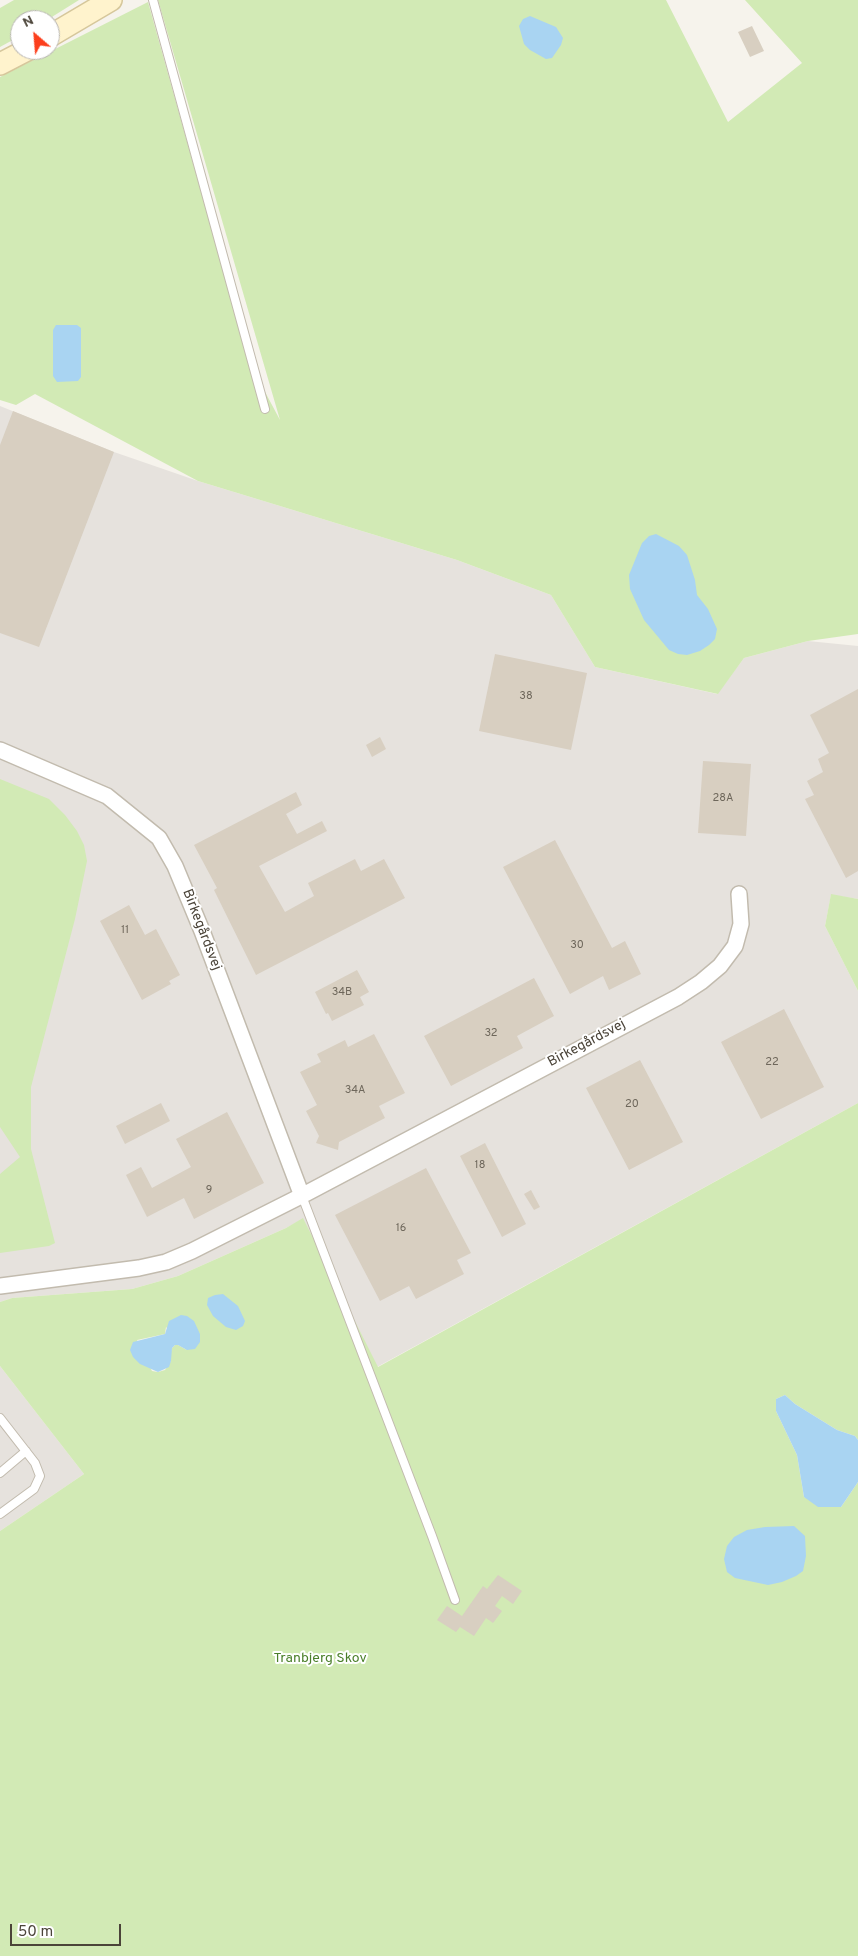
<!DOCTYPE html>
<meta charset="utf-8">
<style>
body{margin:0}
#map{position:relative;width:858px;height:1956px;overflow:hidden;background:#f6f3ec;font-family:Overpass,sans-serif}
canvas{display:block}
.north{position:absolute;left:10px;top:10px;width:50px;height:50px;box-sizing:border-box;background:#fff;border:1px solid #b7b4b0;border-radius:50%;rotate:333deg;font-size:14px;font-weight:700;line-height:20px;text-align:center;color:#4b4439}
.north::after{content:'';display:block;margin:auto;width:18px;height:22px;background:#fc3f1d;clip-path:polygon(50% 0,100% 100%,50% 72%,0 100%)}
.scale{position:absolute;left:10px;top:1924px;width:111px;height:22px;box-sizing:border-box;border:2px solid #4b4439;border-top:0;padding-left:6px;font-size:15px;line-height:18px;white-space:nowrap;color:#4b4439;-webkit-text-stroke:4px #fff;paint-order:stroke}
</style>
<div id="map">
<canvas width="858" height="1956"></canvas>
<div class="north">N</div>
<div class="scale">50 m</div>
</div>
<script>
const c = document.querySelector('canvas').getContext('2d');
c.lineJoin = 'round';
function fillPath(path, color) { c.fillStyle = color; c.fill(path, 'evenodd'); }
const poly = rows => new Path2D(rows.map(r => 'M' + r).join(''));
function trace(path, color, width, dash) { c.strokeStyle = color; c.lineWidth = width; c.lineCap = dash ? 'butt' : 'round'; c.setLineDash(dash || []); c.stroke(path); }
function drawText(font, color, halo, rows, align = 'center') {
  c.font = font + ' Overpass,sans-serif'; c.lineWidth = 4; c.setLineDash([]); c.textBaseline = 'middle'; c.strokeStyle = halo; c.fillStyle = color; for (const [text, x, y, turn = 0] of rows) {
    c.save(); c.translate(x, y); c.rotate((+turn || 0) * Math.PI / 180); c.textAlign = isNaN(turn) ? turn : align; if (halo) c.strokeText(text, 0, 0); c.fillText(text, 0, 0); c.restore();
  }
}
fillPath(poly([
 [0,406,114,452,198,481,457,560,551,595,595,667,717,694,744,658,808,641,858,646,858,899,831,895,825,926,858,991,858,1103,377,1367,303,1219,286,1228,178,1276,132,1289,12,1298,0,1302],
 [0,1366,84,1474,0,1531]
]), '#e6e2dd');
fillPath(poly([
 [14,0,79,0,47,20,20,20,20,36,0,47,0,8],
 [158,0,666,0,728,122,802,63,745,0,858,0,858,634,808,641,744,658,718,694,595,667,551,595,457,560,198,481,35,394,16,405,0,400,0,77,148,2,248,360,280,420],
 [0,779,49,799,65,815,77,831,84,845,87,861,75,919,31,1087,31,1149,55,1243,49,1246,0,1253,0,1174,20,1157,0,1127],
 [831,894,858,899,858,991,825,926],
 [858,1103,858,1440,855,1436,837,1430,795,1404,785,1395,776,1399,776,1411,797,1455,804,1497,841,1507,858,1482,858,1956,0,1956,0,1531,84,1474,0,1366,0,1302,12,1298,132,1289,178,1276,286,1228,303,1218,378,1367],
 [166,1327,187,1350,178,1345,175,1345,172,1348,170,1354,171,1361,165,1370,158,1372,152,1371,137,1340,165,1334]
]), '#d2eab5');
fillPath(poly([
 [530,16,556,27,563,38,561,45,552,58,546,59,530,50,524,44,519,26,523,19],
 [56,325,77,325,81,328,81,377,78,381,57,382,53,376,53,330],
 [656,534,679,546,687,555,695,580,697,595,708,609,717,629,715,639,709,645,700,651,687,655,678,654,669,650,644,620,630,589,629,575,642,543,649,536],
 [223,1294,238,1306,245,1321,243,1326,236,1330,226,1327,213,1316,207,1305,208,1298,215,1295],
 [181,1315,187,1316,194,1321,200,1334,200,1342,195,1349,187,1350,178,1345,175,1345,172,1348,171,1361,169,1367,158,1372,140,1364,133,1357,130,1350,133,1342,165,1334,169,1321],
 [785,1395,795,1404,837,1430,855,1436,858,1440,858,1482,841,1507,818,1507,804,1497,797,1455,776,1411,776,1399],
 [794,1526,805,1536,806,1556,803,1571,796,1576,782,1582,768,1585,735,1578,727,1572,724,1559,727,1546,734,1537,747,1530,765,1527]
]), '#a9d4f2');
fillPath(poly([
 [752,26,764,51,750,57,738,32],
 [13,411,114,452,39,647,0,633,0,445],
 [495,654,587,673,571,750,479,731],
 [858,689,858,871,846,878,805,799,814,795,807,781,823,772,818,759,829,753,810,715],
 [380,737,386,749,372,757,366,745],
 [703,761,751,764,746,836,698,833],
 [296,792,302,805,286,814,297,834,322,821,327,831,259,866,285,912,314,896,308,883,355,859,361,871,384,859,405,898,256,975,214,890,217,888,194,845],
 [555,840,612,948,625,941,641,974,609,990,603,976,570,994,503,867],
 [129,905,145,935,156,929,180,975,169,981,171,984,142,1000,100,921],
 [357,970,369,992,360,997,364,1005,332,1021,328,1013,326,1014,315,992],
 [534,978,554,1016,517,1036,523,1048,451,1086,424,1036],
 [784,1009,824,1087,761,1119,721,1042],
 [374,1034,405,1093,379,1106,385,1118,339,1142,338,1150,316,1143,319,1136,306,1111,317,1105,300,1072,321,1062,317,1054,345,1040,348,1047],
 [640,1060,683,1142,629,1170,586,1088],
 [161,1103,170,1121,125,1144,116,1126],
 [227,1112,264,1183,194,1219,184,1198,147,1217,126,1175,141,1167,152,1188,191,1167,176,1139],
 [485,1143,526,1224,502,1237,460,1156],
 [426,1168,471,1253,457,1260,464,1274,416,1299,409,1286,380,1301,335,1215],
 [531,1190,540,1207,534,1210,524,1194],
 [498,1575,522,1591,513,1604,502,1596,495,1606,502,1611,493,1623,486,1618,474,1636,460,1627,456,1632,437,1620,447,1606,462,1616,483,1586,487,1589]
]), '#d8cfc1');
const lane = poly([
 [153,0,265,409],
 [302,1196,432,1536,455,1600],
 [0,1418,35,1463,40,1476,34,1489,0,1514],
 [0,1473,26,1451]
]);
const street = poly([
 [0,750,107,796,159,838,175,866,202,931,302,1196],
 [0,1286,139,1268,166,1262,192,1251,307,1193,678,997,701,982,720,966,735,946,741,924,739,894]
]);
const secondary = poly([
 [50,36,111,0],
 [0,64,27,50]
]);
trace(lane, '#c2bbae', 10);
trace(street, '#c2bbae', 18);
trace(secondary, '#d6c79b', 24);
trace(lane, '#fff', 8);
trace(street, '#fff', 15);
trace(secondary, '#fff3cd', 21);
drawText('11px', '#6e675b', null, [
 ["38",526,697],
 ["28A",723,799],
 ["11",125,931],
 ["30",577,946],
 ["34B",342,993],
 ["32",491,1034],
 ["22",772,1063],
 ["34A",355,1091],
 ["20",632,1105],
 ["18",480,1166],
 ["9",209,1191],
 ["16",401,1229]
]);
drawText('14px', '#4b4439', '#fff', [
 ["Birkegårdsvej",201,930,69],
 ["Birkegårdsvej",587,1044,-28]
]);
drawText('14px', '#4a7f2a', '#fff', [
 ["Tranbjerg Skov",320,1659]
]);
</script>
